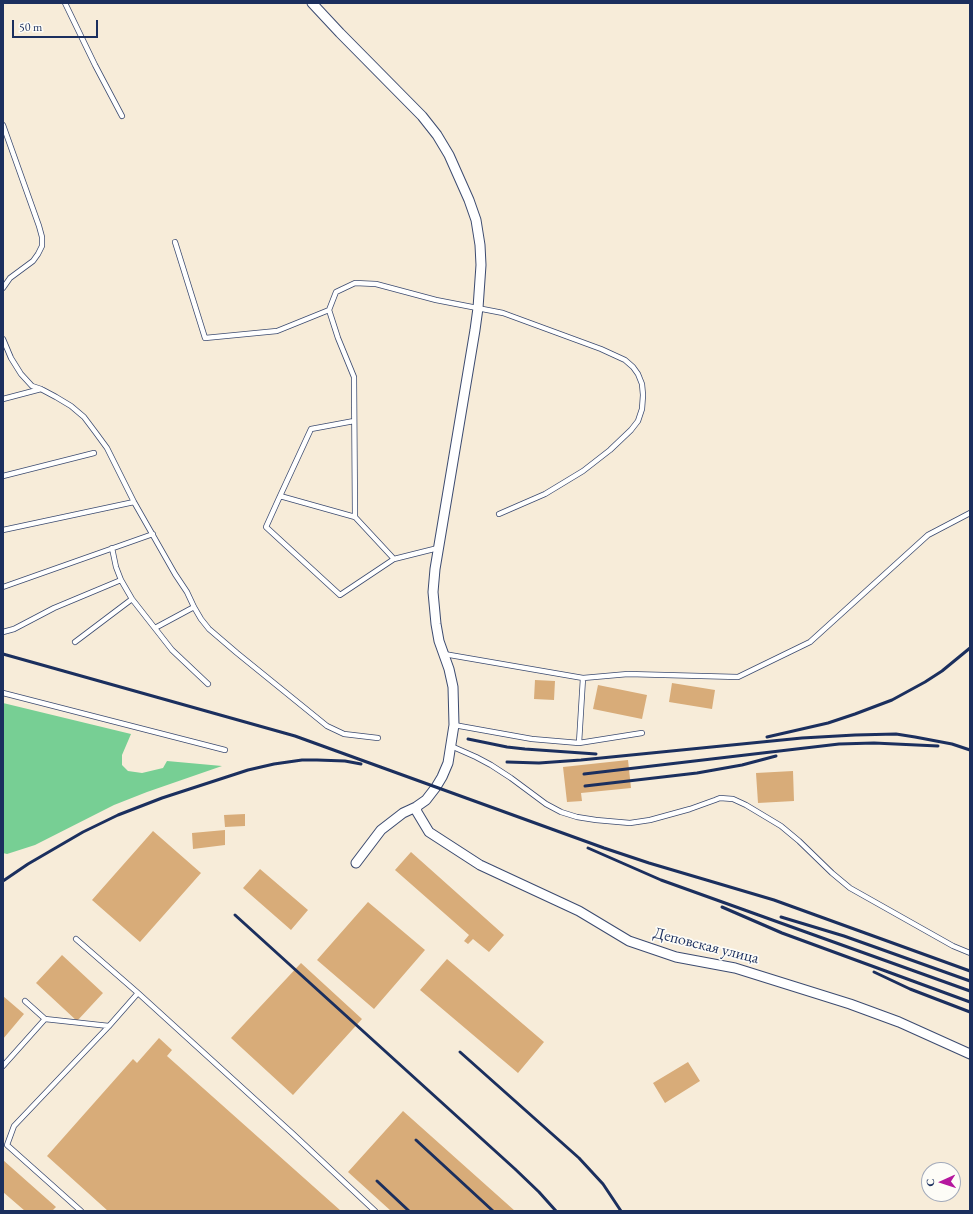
<!DOCTYPE html>
<meta charset="utf-8">
<style>
body{margin:0}
#map{position:relative;width:973px;height:1214px;overflow:hidden;background:#f7ecd9;font-family:"EB Garamond",serif}
canvas{display:block}
.frame{position:absolute;inset:0;border:4px solid #1b2f5e;pointer-events:none}
.north{position:absolute;left:921px;top:1162px;width:40px;height:40px;box-sizing:border-box;background:#fdfcf7;border:1px solid #a3aaba;border-radius:50%;rotate:267deg;font-size:11px;font-weight:700;line-height:16px;text-align:center;color:#1b2f5e}
.north::after{content:'';display:block;margin:auto;width:14px;height:18px;background:#b5179e;clip-path:polygon(50% 0,100% 100%,50% 72%,0 100%)}
.scale{position:absolute;left:12px;top:20px;width:86px;height:18px;box-sizing:border-box;border:2px solid #1b2f5e;border-top:0;padding-left:5px;font-size:12px;line-height:14px;white-space:nowrap;color:#1b2f5e;-webkit-text-stroke:3px #fdfcf7;paint-order:stroke}
</style>
<div id="map">
<canvas width="973" height="1214"></canvas>
<div class="frame"></div>
<div class="north">С</div>
<div class="scale">50 m</div>
</div>
<script>
const c = document.querySelector('canvas').getContext('2d');
c.lineJoin = 'round';
function fillPath(path, color) { c.fillStyle = color; c.fill(path, 'evenodd'); }
const poly = rows => new Path2D(rows.map(r => 'M' + r).join(''));
function trace(path, color, width, dash) { c.strokeStyle = color; c.lineWidth = width; c.lineCap = dash ? 'butt' : 'round'; c.setLineDash(dash || []); c.stroke(path); }
function drawText(font, color, halo, rows, align = 'center') {
  c.font = font + ' "EB Garamond",serif'; c.lineWidth = 3.5; c.setLineDash([]); c.textBaseline = 'middle'; c.strokeStyle = halo; c.fillStyle = color; for (const [text, x, y, turn = 0] of rows) {
    c.save(); c.translate(x, y); c.rotate((+turn || 0) * Math.PI / 180); c.textAlign = isNaN(turn) ? turn : align; if (halo) c.strokeText(text, 0, 0); c.fillText(text, 0, 0); c.restore();
  }
}
fillPath(poly([
 [3,703,131,734,122,755,122,765,128,771,142,773,163,768,167,761,222,766,147,792,114,805,35,845,7,854,3,853]
]), '#77cf94');
fillPath(poly([
 [535,680,555,681,554,700,534,699],
 [672,683,715,690,712,709,669,702],
 [598,685,647,695,642,719,593,709],
 [628,760,631,788,581,793,582,801,567,802,563,767],
 [793,771,794,801,758,803,756,773],
 [245,814,245,826,225,827,224,815],
 [225,830,225,845,193,849,192,833],
 [153,831,201,873,140,942,92,900],
 [411,852,504,935,489,952,473,939,468,944,464,941,469,935,395,870],
 [260,869,308,910,291,930,243,888],
 [368,902,425,950,374,1009,317,960],
 [62,955,103,993,77,1021,36,983],
 [447,959,544,1042,518,1073,420,990],
 [301,963,362,1019,293,1095,231,1038],
 [3,996,24,1014,3,1039],
 [159,1038,172,1050,167,1056,341,1211,108,1211,47,1156,133,1059,137,1063],
 [688,1062,700,1081,665,1103,653,1083],
 [403,1111,515,1211,391,1211,348,1172],
 [3,1160,56,1207,52,1211,25,1211,3,1192]
]), '#d8ac79');
const lane = poly([
 [65,3,95,65,122,116],
 [3,125,39,226,42,237,42,246,38,254,33,261,10,278,3,288],
 [175,242,205,338,277,331,329,310],
 [3,339,11,358,21,374,32,386,41,389,56,397,71,406,84,417,96,433,107,448,134,502,175,574,187,592,194,607,201,619,209,629,237,653,327,726,344,734,378,738],
 [3,399,41,389],
 [3,476,94,453],
 [280,496,311,429,354,421],
 [355,517,280,496,266,527,340,595,394,559],
 [3,530,134,502],
 [112,548,116,567,121,580,132,599,172,650,208,684],
 [438,548,394,559,355,517,354,377,338,338,329,310,336,292,355,283,376,284,436,300,503,313,601,349,625,360,633,367,638,374,642,384,643,395,642,409,638,421,631,430,610,450,583,471,545,494,499,514],
 [3,587,153,534],
 [155,628,194,607],
 [3,632,14,629,54,608,121,580],
 [75,642,132,599],
 [444,654,583,678,628,674,738,677,810,642,928,535,970,513],
 [3,693,225,750],
 [454,725,532,739,579,743,642,733],
 [579,743,583,678],
 [451,746,476,757,491,765,511,778,546,804,561,812,577,817,596,820,630,823,650,820,690,809,715,800,720,798,733,799,746,805,781,826,799,841,832,873,850,888,953,946,970,953],
 [76,939,138,993,293,1134,375,1211],
 [25,1001,45,1019],
 [3,1066,45,1019,109,1026],
 [81,1211,7,1145,14,1126,109,1026,138,993]
]);
const street = poly([
 [312,3,340,33,422,116,437,135,449,155,469,200,476,220,480,245,481,265,478,308,475,330,435,569,433,592,436,624,439,641,449,669,453,687,454,725,448,763,442,777,436,787,426,800,416,807,403,813,381,830,356,863],
 [416,807,417,812,429,832,480,865,579,911,629,941,676,957,735,968,850,1004,899,1022,970,1054]
]);
trace(lane, '#3c4b70', 6);
trace(street, '#3c4b70', 11);
trace(lane, '#fff', 4.5);
trace(street, '#fff', 9);
trace(poly([
 [3,654,295,736,604,848,649,863,774,900,970,971],
 [767,737,828,723,855,714,892,700,925,682,942,671,970,648],
 [468,739,507,747,525,749,596,754],
 [507,762,539,763,581,760,802,738,855,735,896,734,915,737,952,744,970,750],
 [584,774,839,744,874,743,938,746],
 [585,786,697,773,742,765,776,756],
 [588,848,661,880,970,991],
 [3,881,28,864,83,832,118,815,162,798,248,770,274,764,302,760,317,760,345,761,361,764],
 [722,907,782,933,970,1002],
 [235,915,515,1169,539,1192,556,1211],
 [781,917,844,936,970,981],
 [874,972,910,989,970,1012],
 [460,1052,579,1158,603,1184,621,1211],
 [416,1140,493,1211],
 [377,1181,409,1211]
]), '#1b2f5e', 3);
drawText('16px', '#1b2f5e', '#fdfcf7', [
 ["Деповская улица",706,946,14]
]);
</script>
